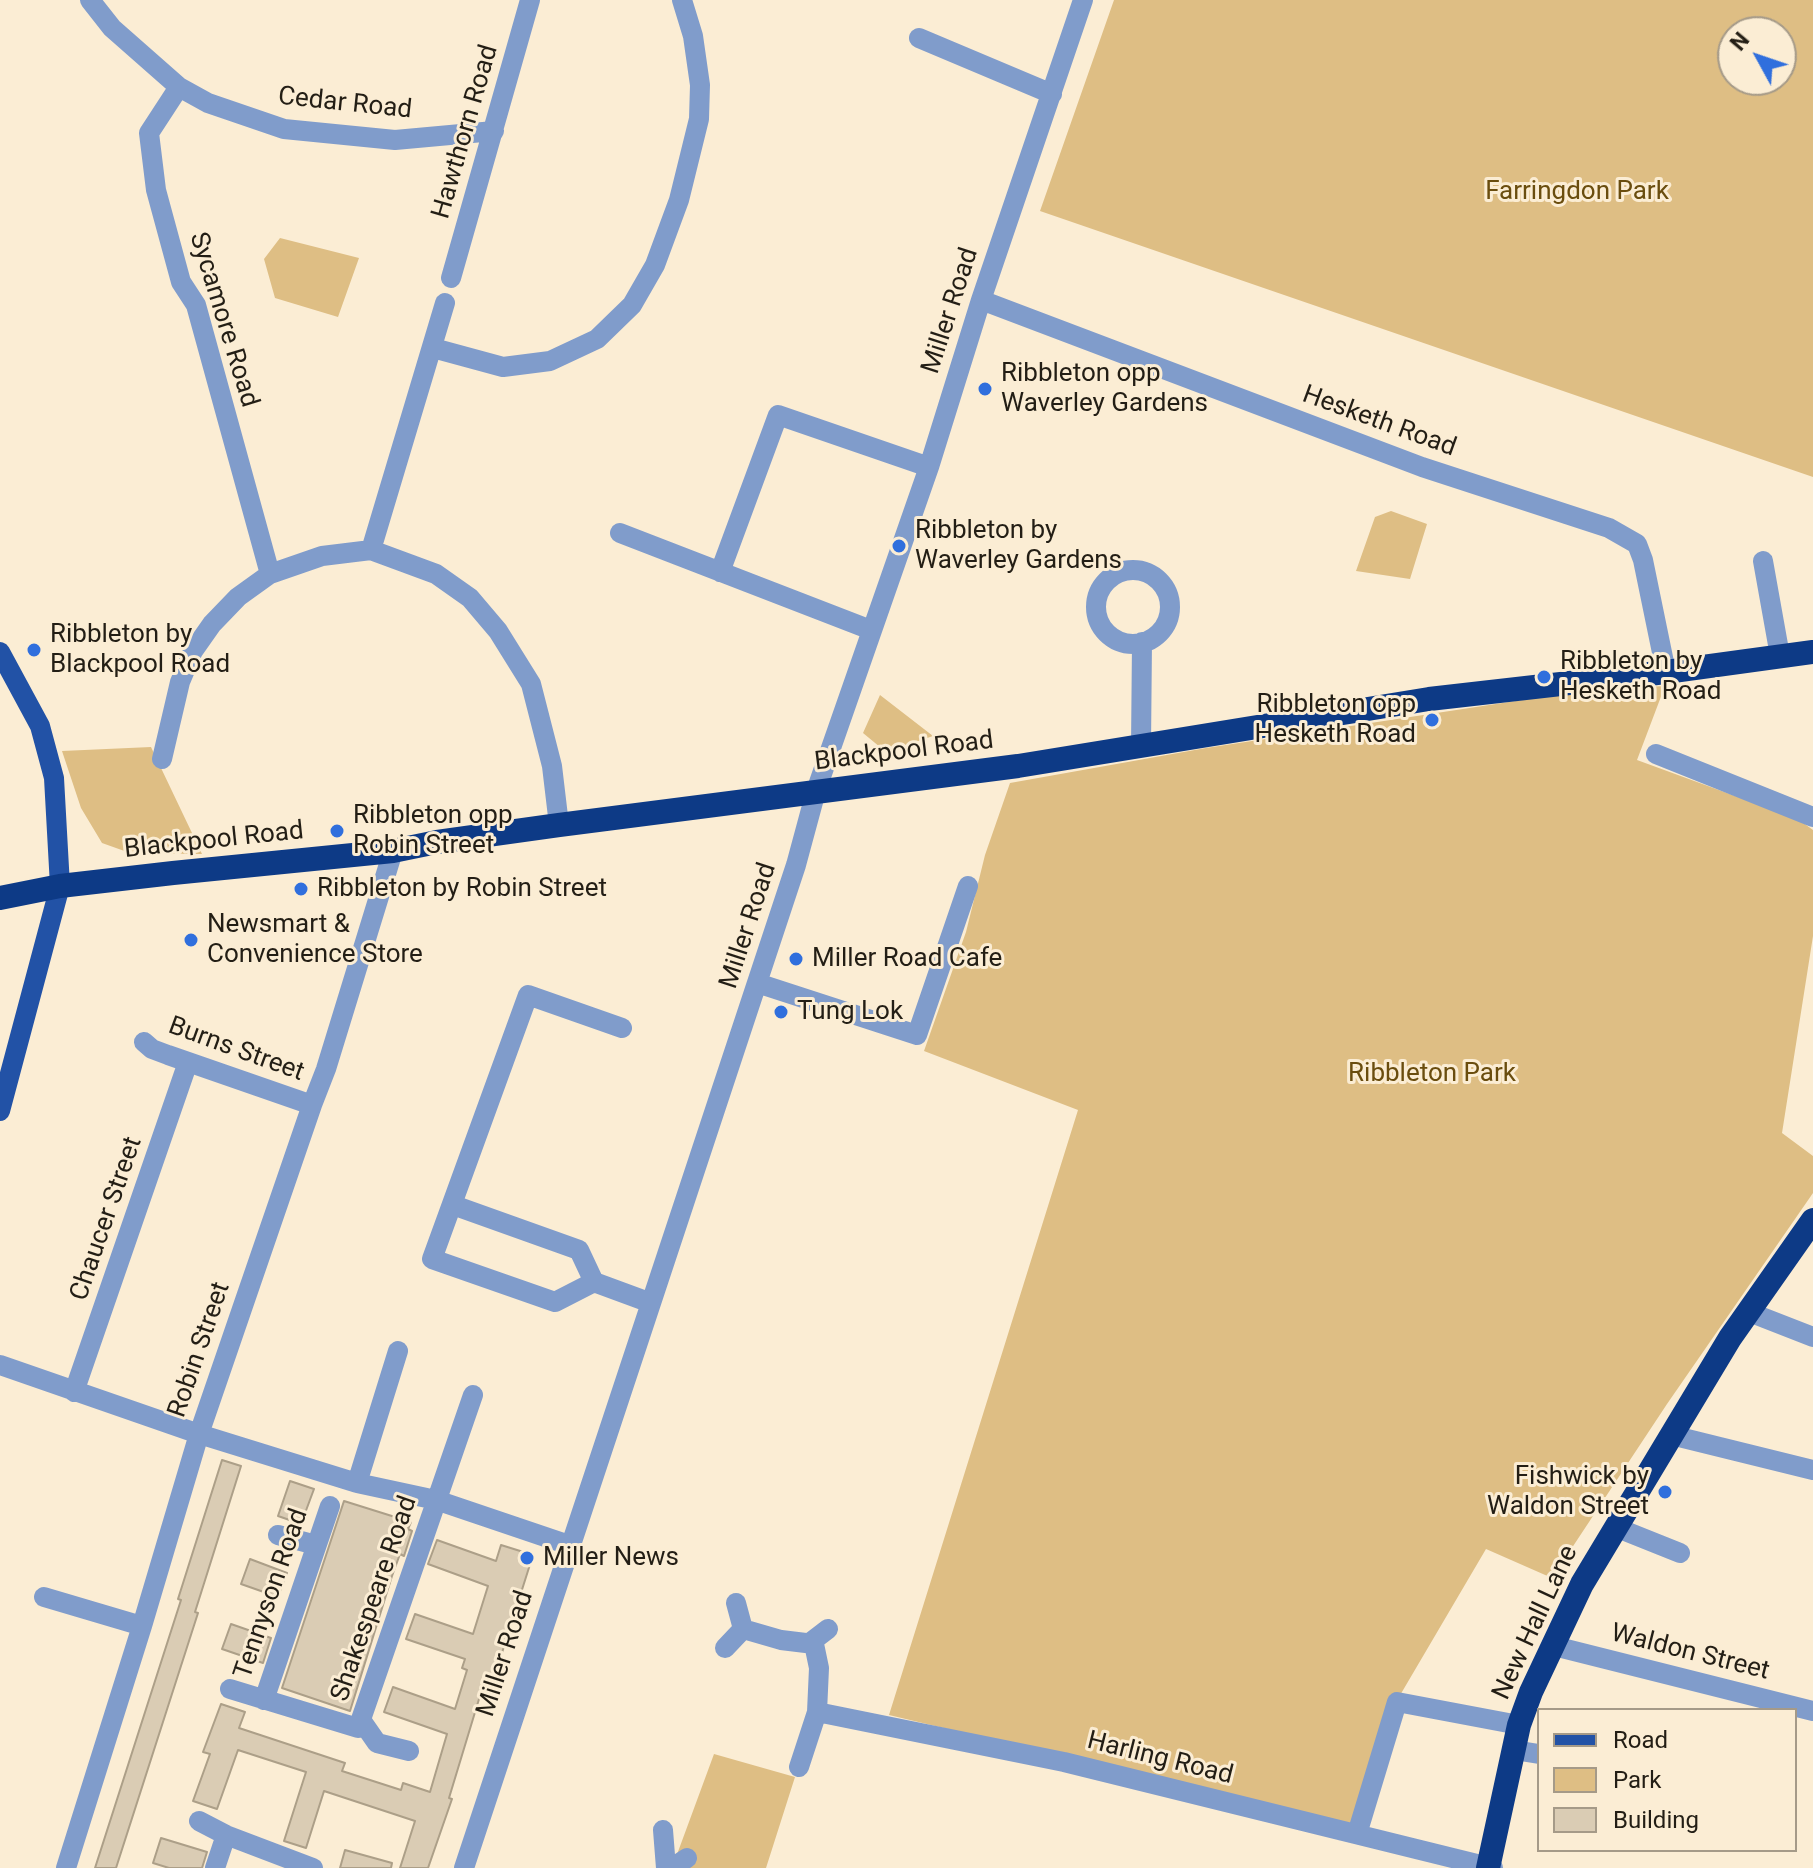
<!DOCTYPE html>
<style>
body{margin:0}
#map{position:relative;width:1813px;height:1868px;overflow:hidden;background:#fbedd4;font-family:Roboto,sans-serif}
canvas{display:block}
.legend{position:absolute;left:1537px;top:1708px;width:260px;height:144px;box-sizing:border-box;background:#fbedd4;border:2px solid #a59a88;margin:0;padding:10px 14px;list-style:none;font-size:24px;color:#231e15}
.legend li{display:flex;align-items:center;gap:16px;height:40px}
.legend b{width:40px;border:2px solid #a59a88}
.north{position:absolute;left:1717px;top:16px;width:80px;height:80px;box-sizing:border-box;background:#fbedd4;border:2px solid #a59a88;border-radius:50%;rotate:310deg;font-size:22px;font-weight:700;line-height:32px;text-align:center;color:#231e15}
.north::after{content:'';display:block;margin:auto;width:28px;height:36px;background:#306fdd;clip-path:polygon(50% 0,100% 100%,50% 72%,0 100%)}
</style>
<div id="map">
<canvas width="1813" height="1868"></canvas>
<ul class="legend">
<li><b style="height:10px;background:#2252a6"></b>Road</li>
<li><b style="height:22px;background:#debe84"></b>Park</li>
<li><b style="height:22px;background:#daccb4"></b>Building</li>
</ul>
<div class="north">N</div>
</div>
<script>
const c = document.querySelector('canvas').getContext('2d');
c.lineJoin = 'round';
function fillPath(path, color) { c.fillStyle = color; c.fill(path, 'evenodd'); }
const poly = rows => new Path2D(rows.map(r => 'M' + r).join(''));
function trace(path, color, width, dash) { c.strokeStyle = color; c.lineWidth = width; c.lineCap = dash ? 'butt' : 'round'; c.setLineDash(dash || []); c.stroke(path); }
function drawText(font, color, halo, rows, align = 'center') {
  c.font = font + ' Roboto,sans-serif'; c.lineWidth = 6; c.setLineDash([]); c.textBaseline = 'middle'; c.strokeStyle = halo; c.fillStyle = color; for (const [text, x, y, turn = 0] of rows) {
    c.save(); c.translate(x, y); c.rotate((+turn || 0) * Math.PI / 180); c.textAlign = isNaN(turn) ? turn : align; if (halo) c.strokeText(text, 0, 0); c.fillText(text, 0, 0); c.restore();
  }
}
fillPath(poly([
 [1114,0,1813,0,1813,477,1040,211],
 [1733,32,1781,32,1781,80,1733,80],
 [280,238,359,258,338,317,275,298,264,259],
 [1391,511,1427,524,1410,579,1356,571,1375,517],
 [1665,686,1637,760,1798,819,1813,830,1813,936,1782,1133,1813,1156,1813,1193,1667,1404,1552,1578,1486,1549,1389,1714,1352,1825,889,1715,1078,1110,924,1051,966,932,985,855,1010,783,1206,748,1588,690],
 [880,695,933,736,886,752,863,733],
 [151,747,202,854,130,853,102,843,81,808,62,751],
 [714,1754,795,1777,766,1868,672,1868]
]), '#debe84');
const building = poly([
 [222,1460,241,1466,195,1612,198,1613,116,1868,95,1868,181,1600,178,1599,222,1460],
 [290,1481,314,1489,301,1524,278,1516,290,1481],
 [344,1501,411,1522,408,1529,412,1531,404,1556,400,1554,392,1576,350,1711,282,1688,344,1501],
 [437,1540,496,1561,501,1545,533,1555,494,1678,486,1676,449,1798,452,1799,428,1868,400,1868,415,1821,324,1791,306,1848,284,1841,306,1772,238,1750,217,1809,193,1801,210,1754,203,1752,221,1704,245,1712,239,1728,345,1763,342,1771,401,1790,403,1783,430,1792,447,1734,384,1712,393,1687,455,1709,467,1670,462,1668,465,1659,406,1639,415,1614,473,1634,488,1586,428,1564,437,1540],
 [250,1559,287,1573,278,1597,241,1584,250,1559],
 [231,1624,271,1638,263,1663,222,1649,231,1624],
 [161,1838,207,1852,202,1868,169,1868,153,1863,161,1838],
 [345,1850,392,1863,391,1868,340,1868,345,1850]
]);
fillPath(building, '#daccb4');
trace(building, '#ac9f88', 2);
trace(poly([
 [90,0,112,28,179,87,208,103,284,129,395,140,494,131],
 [919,38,1052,94],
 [179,87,149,133,156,190,181,282,196,305,270,574],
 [451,278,530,0],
 [981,300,1422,467,1609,528,1637,544,1643,560,1666,672],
 [433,348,503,367,550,361,597,339,632,305,655,265,679,200,699,119,700,85,693,36,682,0],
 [620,533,871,630],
 [371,550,445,303],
 [1763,561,1780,656],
 '1096 607a37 37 0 1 1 74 0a37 37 0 1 1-74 0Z',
 [720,572,778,415,929,467],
 [1141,746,1142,642],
 [1656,754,1813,817],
 [162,759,180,682,193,651,212,624,238,597,270,574,322,556,371,550,436,574,470,598,498,631,531,684,552,766,559,825],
 [757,983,917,1035,968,886],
 [144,1042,152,1049,168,1055,312,1105],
 [453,1205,579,1250,594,1282,651,1303],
 [594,1282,555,1302,432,1259,528,995,622,1028],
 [1749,1312,1813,1337],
 [0,1365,199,1434,357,1483,436,1500,569,1545],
 [74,1392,188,1062],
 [1671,1435,1813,1470],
 [357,1483,398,1351],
 [1615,1527,1680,1553],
 [278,1535,316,1545],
 [44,1597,142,1626],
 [743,1629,781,1640,814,1644,819,1668,817,1712],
 [811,1642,828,1629],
 [1554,1646,1813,1711],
 [725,1648,743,1629,736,1603],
 [230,1689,358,1728,473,1395],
 [264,1700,330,1506],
 [361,1720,377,1743,409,1751],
 [1514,1750,1539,1754],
 [799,1767,817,1712,1064,1762,1493,1868],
 [199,1821,226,1835,313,1868],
 [663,1830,666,1868],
 [1357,1834,1397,1702,1519,1725],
 [66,1868,142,1626,199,1434,312,1105,326,1069,393,851],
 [215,1868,226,1835],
 [464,1868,796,865,816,791,929,467,981,300,1083,0],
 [672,1868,687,1858]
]), '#809ccb', 20);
trace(poly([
 [0,652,40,726,54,778,60,886,0,1111]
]), '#2252a6', 20);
trace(poly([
 [0,898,60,886,173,873,393,851,437,842,559,825,1018,766,1429,699,1666,672,1813,652],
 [1488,1868,1519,1725,1531,1692,1582,1584,1730,1338,1813,1220]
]), '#0d3a86', 24);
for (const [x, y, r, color] of [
 [985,389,8,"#306fdd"],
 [899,546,8,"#306fdd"],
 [34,650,8,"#306fdd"],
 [1544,677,8,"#306fdd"],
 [1432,720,8,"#306fdd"],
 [337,831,8,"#306fdd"],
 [301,889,8,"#306fdd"],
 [191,940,8,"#306fdd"],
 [796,959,8,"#306fdd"],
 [781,1012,8,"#306fdd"],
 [1665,1492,8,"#306fdd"],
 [527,1558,8,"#306fdd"]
]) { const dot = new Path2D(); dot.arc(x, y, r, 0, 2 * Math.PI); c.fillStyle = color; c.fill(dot); trace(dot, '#fbedd4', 3); }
drawText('26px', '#231e15', '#fbedd4', [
 ["Cedar Road",345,104,6],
 ["Hawthorn Road",466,132,-74],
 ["Miller Road",951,311,-72],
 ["Sycamore Road",223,320,73],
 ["Hesketh Road",1379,422,20],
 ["Blackpool Road",904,752,-7],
 ["Blackpool Road",214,841,-6],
 ["Miller Road",749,926,-72],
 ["Burns Street",236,1050,20],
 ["Chaucer Street",107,1219,-71],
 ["Robin Street",200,1350,-71],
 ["Tennyson Road",272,1594,-71],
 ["Shakespeare Road",375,1599,-71],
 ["New Hall Lane",1536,1623,-65],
 ["Waldon Street",1690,1653,14],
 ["Miller Road",506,1654,-72],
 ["Harling Road",1160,1759,14]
]);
drawText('26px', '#6a4d0e', '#fbedd4', [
 ["Farringdon Park",1577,192],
 ["Ribbleton Park",1432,1074]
]);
drawText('26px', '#231e15', '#fbedd4', [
 ["Ribbleton opp",1001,374],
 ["Waverley Gardens",1001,404],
 ["Ribbleton by",915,531],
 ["Waverley Gardens",915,561],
 ["Ribbleton by",50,635],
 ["Blackpool Road",50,665],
 ["Ribbleton by",1560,662],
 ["Hesketh Road",1560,692],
 ["Ribbleton opp",1416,705,"right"],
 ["Hesketh Road",1416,735,"right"],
 ["Ribbleton opp",353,816],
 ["Robin Street",353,846],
 ["Ribbleton by Robin Street",317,889],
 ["Newsmart &",207,925],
 ["Convenience Store",207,955],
 ["Miller Road Cafe",812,959],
 ["Tung Lok",797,1012],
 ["Fishwick by",1649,1477,"right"],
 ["Waldon Street",1649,1507,"right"],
 ["Miller News",543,1558]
], 'left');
</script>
